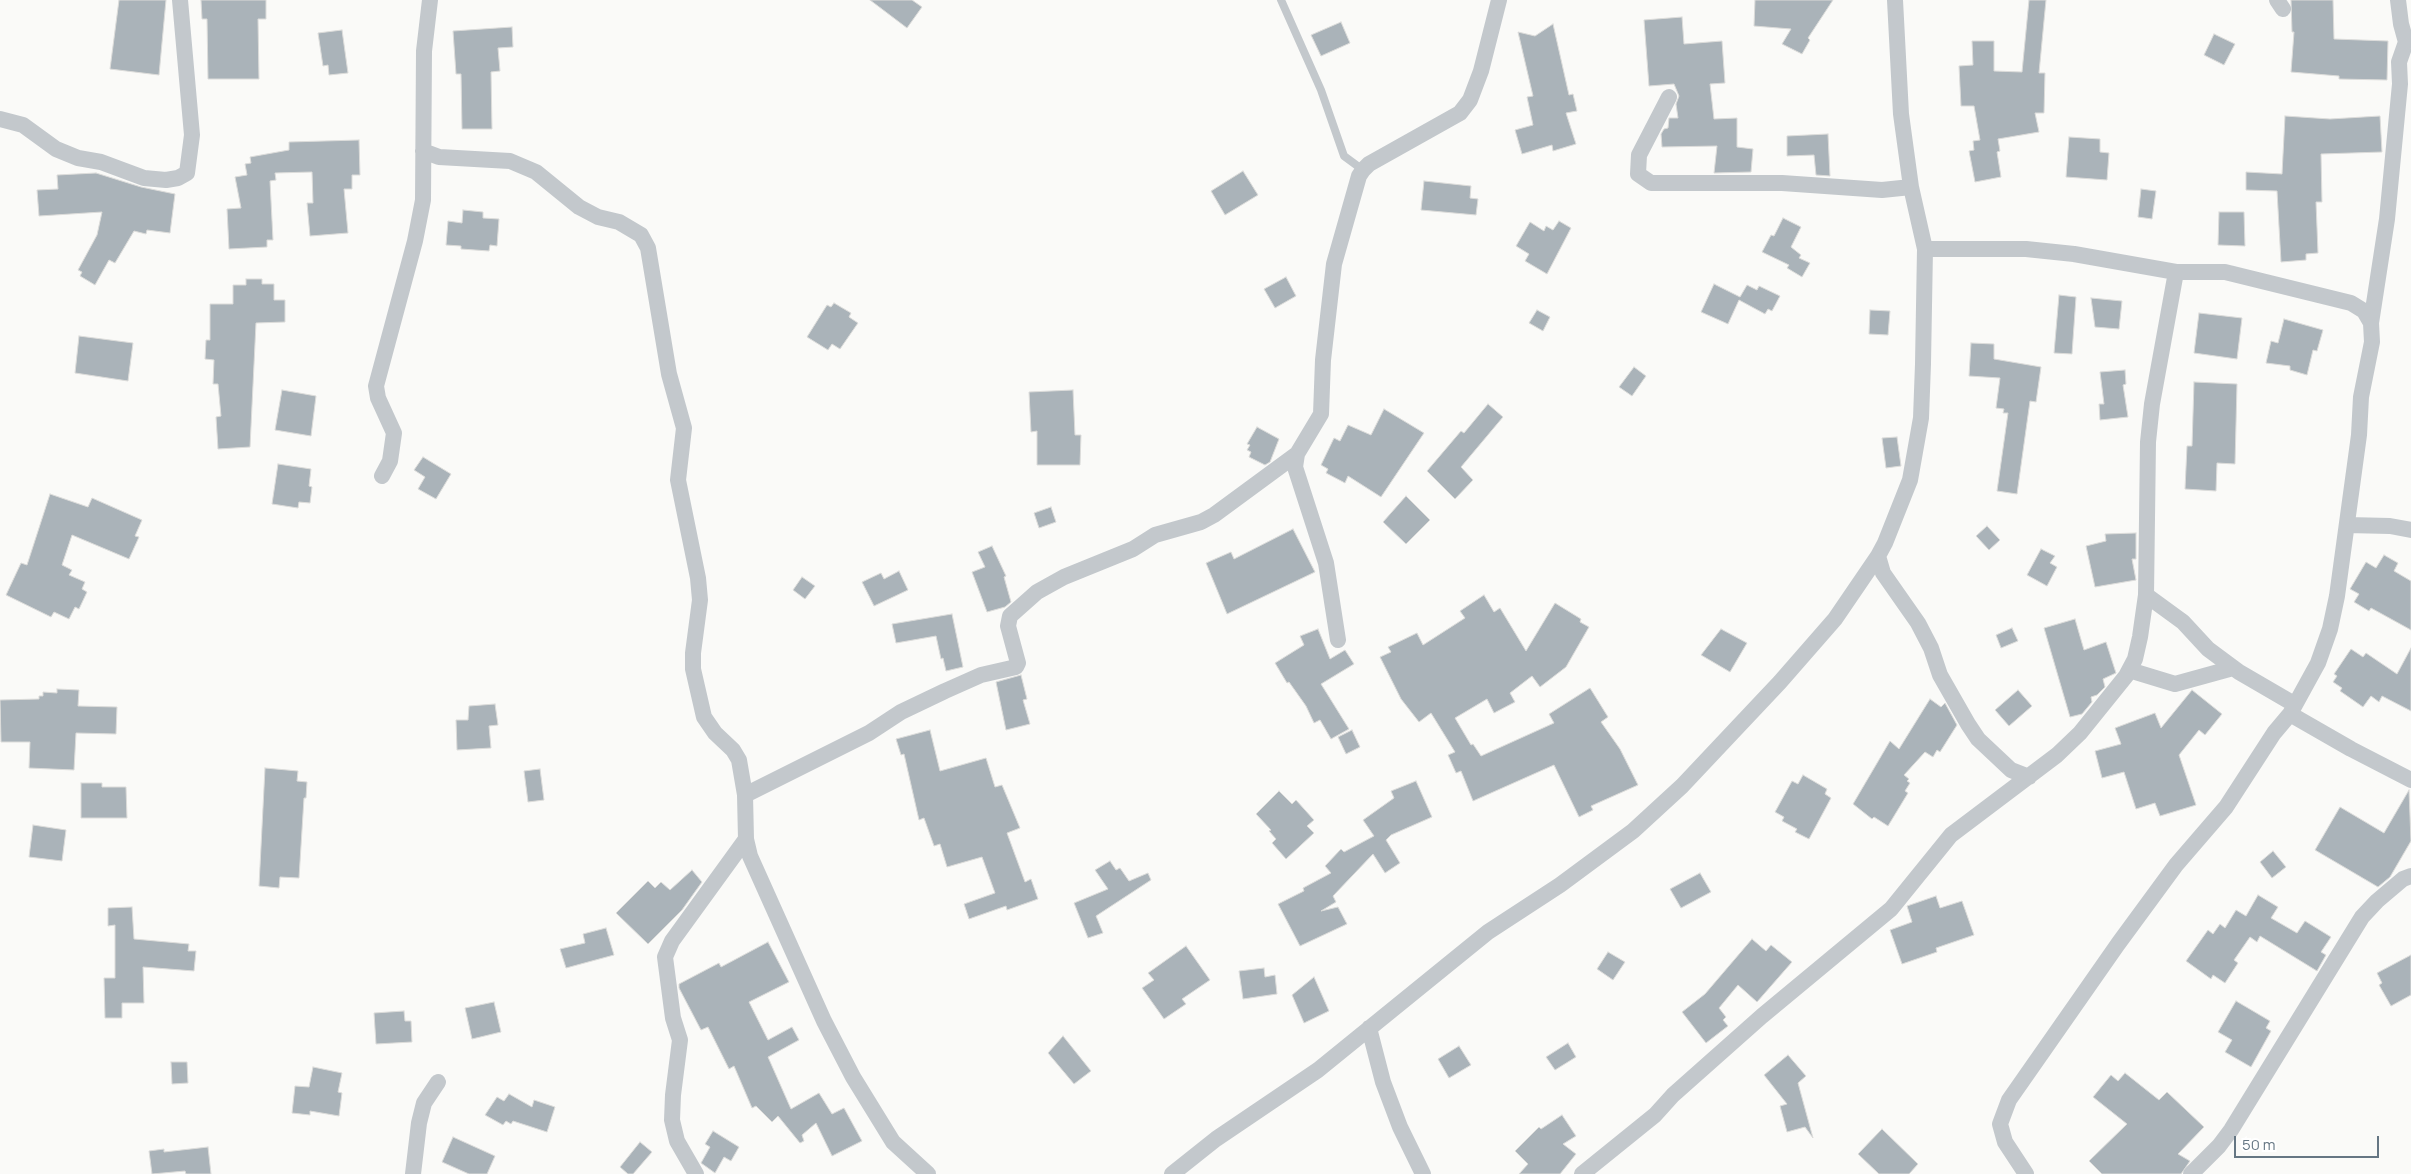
<!DOCTYPE html>
<style>
body{margin:0}
#map{position:relative;width:2411px;height:1174px;overflow:hidden;background:#fafaf8;font-family:Manrope,sans-serif}
canvas{display:block}
.scale{position:absolute;left:2234px;top:1136px;width:145px;height:22px;box-sizing:border-box;border:2px solid #657683;border-top:0;padding-left:6px;font-size:15px;line-height:18px;white-space:nowrap;color:#657683;-webkit-text-stroke:4px #fff;paint-order:stroke}
</style>
<div id="map">
<canvas width="2411" height="1174"></canvas>
<div class="scale">50 m</div>
</div>
<script>
const c = document.querySelector('canvas').getContext('2d');
c.lineJoin = 'round';
function fillPath(path, color) { c.fillStyle = color; c.fill(path, 'evenodd'); }
const poly = rows => new Path2D(rows.map(r => 'M' + r).join(''));
function trace(path, color, width, dash) { c.strokeStyle = color; c.lineWidth = width; c.lineCap = dash ? 'butt' : 'round'; c.setLineDash(dash || []); c.stroke(path); }
const building = poly([
 [119,0,166,0,159,75,110,69,119,0],
 [201,0,266,0,266,19,258,19,259,79,208,79,207,19,202,19,201,0],
 [870,0,912,0,922,7,907,28,870,0],
 [1755,0,1833,0,1808,38,1810,40,1802,54,1782,44,1791,29,1754,26,1755,0],
 [2029,0,2046,0,2039,73,2045,73,2044,113,2035,113,2039,132,1998,139,2000,151,1997,152,2001,177,1975,182,1969,151,1974,150,1973,141,1980,140,1974,106,1961,106,1959,66,1973,65,1972,41,1994,41,1994,71,2022,72,2029,0],
 [2291,0,2333,0,2334,39,2388,41,2387,80,2339,79,2339,76,2291,72,2294,32,2292,32,2291,0],
 [1682,17,1684,44,1722,41,1725,83,1710,84,1714,119,1737,118,1737,147,1753,149,1751,172,1714,173,1717,146,1662,147,1661,134,1664,129,1668,128,1669,118,1678,118,1676,104,1679,96,1674,84,1649,86,1644,20,1682,17],
 [1341,22,1350,43,1321,56,1311,35,1341,22],
 [1553,24,1569,95,1573,94,1577,111,1566,113,1576,144,1553,151,1552,145,1522,154,1515,130,1533,125,1527,97,1533,96,1518,32,1535,36,1553,24],
 [512,27,513,47,498,48,500,71,491,72,492,129,462,129,461,74,456,74,453,31,512,27],
 [342,30,348,73,329,75,328,65,323,66,318,33,342,30],
 [2214,34,2235,44,2224,65,2204,55,2214,34],
 [2285,116,2330,119,2380,116,2382,152,2321,154,2322,202,2316,202,2318,253,2306,254,2306,260,2281,262,2277,191,2246,190,2246,172,2282,174,2285,116],
 [1828,134,1830,176,1816,175,1814,155,1787,156,1787,136,1828,134],
 [2069,137,2100,139,2100,152,2109,153,2107,180,2066,177,2069,137],
 [359,140,360,175,352,175,352,189,344,189,348,233,310,236,307,203,313,203,312,172,275,173,276,180,270,181,273,240,267,240,267,247,229,249,227,209,241,208,235,177,247,175,245,164,251,163,250,157,289,150,289,142,359,140],
 [1243,171,1258,195,1225,215,1211,191,1243,171],
 [96,173,141,187,175,194,170,233,147,230,146,234,134,231,115,263,109,260,95,285,80,276,82,272,78,270,97,235,102,212,39,216,37,190,58,189,57,175,96,173],
 [1424,181,1471,186,1470,198,1478,199,1476,215,1421,210,1424,181],
 [2141,189,2156,191,2152,219,2138,217,2141,189],
 [463,210,483,212,483,218,499,219,497,246,490,245,489,251,461,249,461,246,446,245,448,221,462,223,463,210],
 [2219,212,2244,212,2245,246,2218,245,2219,212],
 [1783,218,1801,227,1791,247,1801,255,1799,258,1810,263,1802,277,1787,268,1789,265,1762,252,1771,235,1774,236,1783,218],
 [1559,221,1571,228,1547,274,1525,261,1529,254,1516,246,1530,222,1544,231,1546,226,1553,230,1559,221],
 [1286,277,1296,296,1275,308,1264,289,1286,277],
 [246,279,262,279,262,284,274,284,274,300,285,300,285,322,256,323,250,447,218,449,216,417,221,416,218,384,213,384,214,360,205,359,206,340,210,340,210,304,233,304,233,285,246,285,246,279],
 [1714,284,1740,297,1747,285,1757,290,1759,286,1780,296,1772,311,1768,309,1765,314,1739,300,1728,324,1701,312,1714,284],
 [2059,295,2076,297,2072,354,2054,353,2059,295],
 [2091,298,2122,301,2119,329,2095,327,2091,298],
 [834,303,851,313,849,317,858,323,840,349,832,344,828,350,807,337,827,305,831,307,834,303],
 [1537,310,1550,317,1543,331,1529,323,1537,310],
 [1870,310,1890,311,1888,335,1869,334,1870,310],
 [2199,313,2242,318,2237,359,2194,353,2199,313],
 [2284,319,2323,330,2317,351,2313,350,2307,375,2290,370,2290,366,2266,363,2271,341,2278,343,2284,319],
 [79,336,133,343,128,381,75,373,79,336],
 [1971,343,1994,344,1994,359,2041,367,2036,402,2030,401,2017,494,1997,491,2008,413,2003,413,2004,409,1996,408,2000,378,1969,376,1971,343],
 [1634,367,1646,376,1632,396,1619,387,1634,367],
 [2125,370,2126,384,2123,385,2128,417,2100,420,2099,404,2104,404,2100,372,2125,370],
 [2194,382,2237,384,2235,464,2217,463,2216,491,2185,489,2187,446,2192,446,2194,382],
 [282,390,316,396,311,436,275,430,282,390],
 [1073,390,1075,435,1081,435,1080,465,1037,465,1037,431,1031,432,1029,392,1073,390],
 [1488,404,1503,417,1461,467,1473,480,1455,499,1427,471,1461,431,1464,433,1488,404],
 [1384,409,1424,433,1381,497,1348,476,1345,483,1326,473,1328,469,1321,465,1334,438,1340,441,1348,425,1371,435,1384,409],
 [1257,427,1279,439,1270,462,1265,465,1249,457,1251,452,1247,450,1250,445,1247,444,1257,427],
 [1897,437,1901,466,1886,468,1882,438,1897,437],
 [423,457,451,474,436,499,418,489,425,477,414,470,423,457],
 [278,464,311,469,309,486,312,487,310,503,299,502,298,508,272,504,278,464],
 [50,494,88,507,92,498,142,520,135,536,139,537,129,559,72,535,62,565,72,570,69,575,85,582,82,589,87,592,79,609,75,607,69,619,54,612,51,617,6,595,21,563,27,565,50,494],
 [1406,496,1430,520,1406,544,1383,522,1406,496],
 [1051,507,1056,522,1039,528,1034,513,1051,507],
 [1987,526,2000,540,1989,550,1976,536,1987,526],
 [1293,529,1315,572,1227,614,1206,563,1231,552,1234,559,1293,529],
 [2136,533,2136,559,2132,559,2136,580,2095,587,2086,546,2106,541,2105,534,2136,533],
 [992,546,1006,576,1004,577,1011,602,1005,607,987,612,972,572,985,567,978,552,992,546],
 [2041,549,2055,556,2050,563,2057,567,2047,586,2027,575,2041,549],
 [2384,555,2398,563,2394,571,2411,581,2411,630,2371,608,2369,611,2354,602,2359,594,2350,589,2366,562,2376,568,2384,555],
 [899,571,908,590,874,606,862,582,881,573,884,579,899,571],
 [802,577,815,586,805,599,793,590,802,577],
 [1484,595,1494,612,1500,608,1526,651,1555,603,1581,619,1580,622,1589,627,1566,667,1540,687,1532,676,1510,693,1515,702,1494,713,1487,699,1455,718,1471,745,1473,744,1481,756,1554,723,1549,714,1590,688,1608,717,1601,722,1620,749,1638,785,1591,806,1593,810,1579,817,1554,765,1473,801,1461,771,1456,773,1448,755,1455,752,1431,713,1419,722,1401,699,1380,657,1391,652,1388,647,1417,633,1423,645,1465,618,1460,611,1484,595],
 [952,614,963,667,946,671,943,658,941,659,936,636,896,643,892,624,952,614],
 [2075,619,2084,650,2106,642,2116,673,2103,679,2105,687,2097,695,2091,697,2092,702,2082,714,2070,717,2044,628,2075,619],
 [2012,628,2018,641,2001,648,1996,635,2012,628],
 [1318,629,1330,659,1345,650,1354,664,1321,684,1349,729,1331,739,1320,720,1314,723,1306,706,1289,682,1287,683,1275,663,1304,645,1300,636,1318,629],
 [1721,629,1747,643,1730,672,1701,655,1721,629],
 [2411,648,2411,711,2382,696,2379,702,2371,696,2363,707,2340,691,2342,688,2333,682,2337,676,2334,674,2351,649,2363,657,2366,653,2397,674,2411,648],
 [1021,675,1027,699,1023,700,1030,724,1006,730,996,682,1021,675],
 [57,689,79,690,78,706,117,707,116,734,76,733,74,770,29,768,30,742,1,742,0,700,39,699,39,696,43,696,43,692,57,693,57,689],
 [2018,690,2032,706,2009,726,1995,710,2018,690],
 [2192,690,2222,714,2205,735,2199,730,2179,755,2196,805,2160,816,2155,803,2136,809,2124,772,2102,778,2095,751,2121,744,2115,728,2155,713,2161,728,2192,690],
 [1930,699,1941,707,1945,703,1957,725,1940,752,1937,750,1933,757,1925,752,1904,775,1909,779,1907,781,1910,783,1905,791,1908,793,1888,826,1874,817,1872,819,1853,804,1890,741,1899,749,1930,699],
 [495,704,498,725,489,726,491,748,457,750,456,720,468,720,469,706,495,704],
 [930,730,940,771,986,758,995,787,1002,785,1020,828,1007,833,1025,882,1031,879,1038,899,1007,910,1006,906,969,919,964,904,995,893,982,857,947,867,940,844,934,846,924,818,919,820,904,754,901,755,896,739,930,730],
 [1352,730,1360,747,1346,754,1338,737,1352,730],
 [265,768,298,771,297,781,307,782,306,798,304,798,299,878,280,877,279,888,259,886,265,768],
 [540,769,544,800,528,802,524,771,540,769],
 [1803,775,1827,789,1825,794,1831,798,1809,839,1795,832,1797,829,1782,821,1784,817,1775,812,1792,781,1798,784,1803,775],
 [1416,781,1432,817,1391,835,1386,840,1400,863,1385,873,1373,854,1333,896,1336,902,1321,911,1338,907,1347,924,1300,946,1278,904,1304,891,1303,888,1331,873,1325,866,1341,849,1344,852,1374,836,1363,820,1394,798,1391,791,1416,781],
 [81,783,102,783,102,787,126,787,127,818,81,818,81,783],
 [2409,790,2411,841,2390,877,2378,887,2315,850,2340,807,2384,833,2409,790],
 [1279,791,1292,804,1296,800,1314,820,1307,826,1314,833,1286,859,1272,843,1276,839,1269,831,1271,830,1256,814,1279,791],
 [33,825,66,830,62,861,29,857,33,825],
 [2273,851,2286,867,2272,878,2260,862,2273,851],
 [1110,861,1116,870,1120,868,1129,881,1148,873,1151,880,1096,916,1103,933,1088,938,1074,903,1108,889,1095,870,1110,861],
 [692,870,702,882,682,910,648,944,616,913,648,881,655,888,661,882,670,890,692,870],
 [1700,873,1711,892,1681,908,1670,889,1700,873],
 [2258,895,2278,907,2271,918,2297,933,2305,921,2331,937,2321,952,2326,955,2317,971,2260,936,2257,942,2250,937,2234,960,2238,963,2225,983,2213,975,2211,979,2186,961,2208,930,2213,934,2220,924,2225,928,2236,910,2246,916,2258,895],
 [1936,896,1940,908,1962,901,1974,935,1936,948,1937,952,1902,964,1890,930,1912,922,1907,906,1936,896],
 [132,907,134,939,189,944,188,951,196,951,194,971,143,967,144,1003,122,1003,122,1018,105,1018,104,978,115,978,115,925,108,926,108,908,132,907],
 [606,928,614,955,566,968,560,949,585,943,583,934,606,928],
 [1752,939,1766,951,1771,945,1792,962,1757,1002,1738,985,1719,1008,1726,1017,1723,1020,1728,1026,1706,1043,1682,1012,1705,994,1752,939],
 [768,942,789,982,749,1002,768,1040,792,1027,799,1040,768,1057,791,1109,819,1093,832,1114,844,1108,862,1141,832,1156,816,1123,802,1135,804,1141,800,1143,778,1116,772,1122,756,1106,752,1108,734,1066,729,1069,708,1027,701,1030,679,988,679,984,719,963,721,967,768,942],
 [1186,946,1210,980,1182,999,1186,1004,1164,1019,1142,988,1154,980,1148,973,1186,946],
 [1608,952,1625,962,1613,980,1597,969,1608,952],
 [2411,955,2411,995,2391,1006,2379,985,2382,983,2377,973,2411,955],
 [1264,968,1265,977,1275,975,1277,994,1243,999,1239,971,1264,968],
 [1314,977,1329,1011,1304,1023,1292,995,1314,977],
 [2236,1001,2270,1021,2266,1028,2271,1031,2251,1067,2225,1052,2232,1040,2218,1032,2236,1001],
 [494,1002,501,1032,472,1039,465,1008,494,1002],
 [404,1011,405,1021,411,1021,412,1042,376,1044,374,1013,404,1011],
 [1063,1036,1091,1071,1074,1084,1048,1053,1063,1036],
 [1568,1043,1576,1057,1555,1070,1546,1057,1568,1043],
 [1459,1046,1471,1065,1449,1078,1438,1059,1459,1046],
 [1788,1055,1806,1076,1798,1083,1813,1138,1805,1127,1787,1132,1780,1106,1787,1104,1764,1075,1788,1055],
 [171,1062,187,1062,188,1083,172,1084,171,1062],
 [313,1067,342,1073,338,1092,342,1093,339,1116,310,1111,310,1115,292,1113,295,1086,309,1087,313,1067],
 [2125,1073,2159,1100,2167,1092,2204,1127,2178,1154,2190,1161,2181,1174,2102,1174,2089,1161,2127,1124,2093,1097,2111,1075,2118,1081,2125,1073],
 [509,1094,532,1107,534,1100,555,1107,547,1132,513,1121,511,1124,506,1121,503,1125,485,1115,497,1097,504,1101,509,1094],
 [1562,1115,1576,1136,1563,1144,1576,1154,1560,1174,1519,1174,1528,1164,1515,1151,1539,1127,1541,1129,1562,1115],
 [1882,1129,1918,1164,1909,1174,1879,1174,1858,1154,1882,1129],
 [713,1131,739,1147,731,1161,724,1157,715,1173,701,1163,710,1147,705,1144,713,1131],
 [453,1137,495,1156,487,1174,469,1174,442,1162,453,1137],
 [640,1142,652,1152,633,1174,628,1174,620,1167,640,1142],
 [208,1147,211,1174,186,1174,185,1171,152,1174,149,1151,164,1149,164,1152,208,1147]
]);
fillPath(building, '#aab3b9');
trace(building, '#dcdcda', 1);
trace(poly([
 [1281,0,1321,90,1344,156,1363,170]
]), '#c3c8cc', 8);
trace(poly([
 [2277,0,2283,9],
 [2398,0,2401,24,2406,42],
 [1669,97,1639,155,1638,174,1651,183,1782,183,1882,190,1911,187],
 [0,119,23,125,56,149,78,158,101,162,144,178,166,180,178,178,187,173,192,135,180,0],
 [423,151,439,157,510,161,536,172,579,207,598,217,619,222,641,235,648,248,669,374,684,428,678,480,698,578,700,600,693,653,693,669,704,717,715,733,733,750,739,760,745,795,746,839,750,856,824,1021,853,1077,893,1142,928,1174],
 [1925,249,2026,249,2074,254,2176,272,2225,272,2351,303,2364,311,2371,323,2372,342,2361,397,2359,435,2337,596,2330,629,2318,663,2290,714,2274,733,2226,807,2176,865,2118,944,2009,1100,2000,1124,2005,1142,2026,1174],
 [2371,323,2387,219,2400,84,2399,62,2406,42,2411,39],
 [382,476,390,461,394,433,378,398,376,386,415,241,423,200,424,51,430,0],
 [2347,525,2390,526,2411,530],
 [1878,556,1883,573,1918,623,1931,648,1940,675,1968,724,1978,739,2011,770,2029,777],
 [2146,595,2183,622,2208,649,2239,672,2294,704],
 [1338,640,1326,563,1295,467,1297,454,1321,414,1323,360,1334,264,1359,176,1363,170,1369,164,1460,113,1470,100,1481,71,1499,0],
 [2129,670,2175,684,2233,668],
 [2290,714,2351,749,2411,780],
 [745,795,869,733,901,712,945,691,981,675,1016,667,1018,663,1008,626,1010,616,1037,592,1064,577,1133,549,1155,535,1201,522,1214,515,1297,454],
 [1369,1028,1383,1082,1400,1127,1423,1174],
 [413,1174,419,1123,424,1103,438,1082],
 [696,1174,677,1141,672,1120,673,1095,680,1040,673,1018,665,957,672,941,746,839],
 [1172,1174,1216,1139,1318,1070,1488,932,1560,885,1633,831,1682,786,1780,682,1835,619,1878,556,1885,543,1910,480,1921,418,1923,364,1925,249,1911,187,1901,114,1895,0],
 [1582,1174,1655,1115,1673,1095,1762,1016,1891,909,1951,835,2057,755,2080,733,2126,676,2135,659,2140,637,2146,595,2148,442,2152,404,2176,272],
 [2191,1174,2219,1146,2231,1130,2362,917,2377,901,2403,879,2411,876]
]), '#c3c8cc', 16);
</script>
